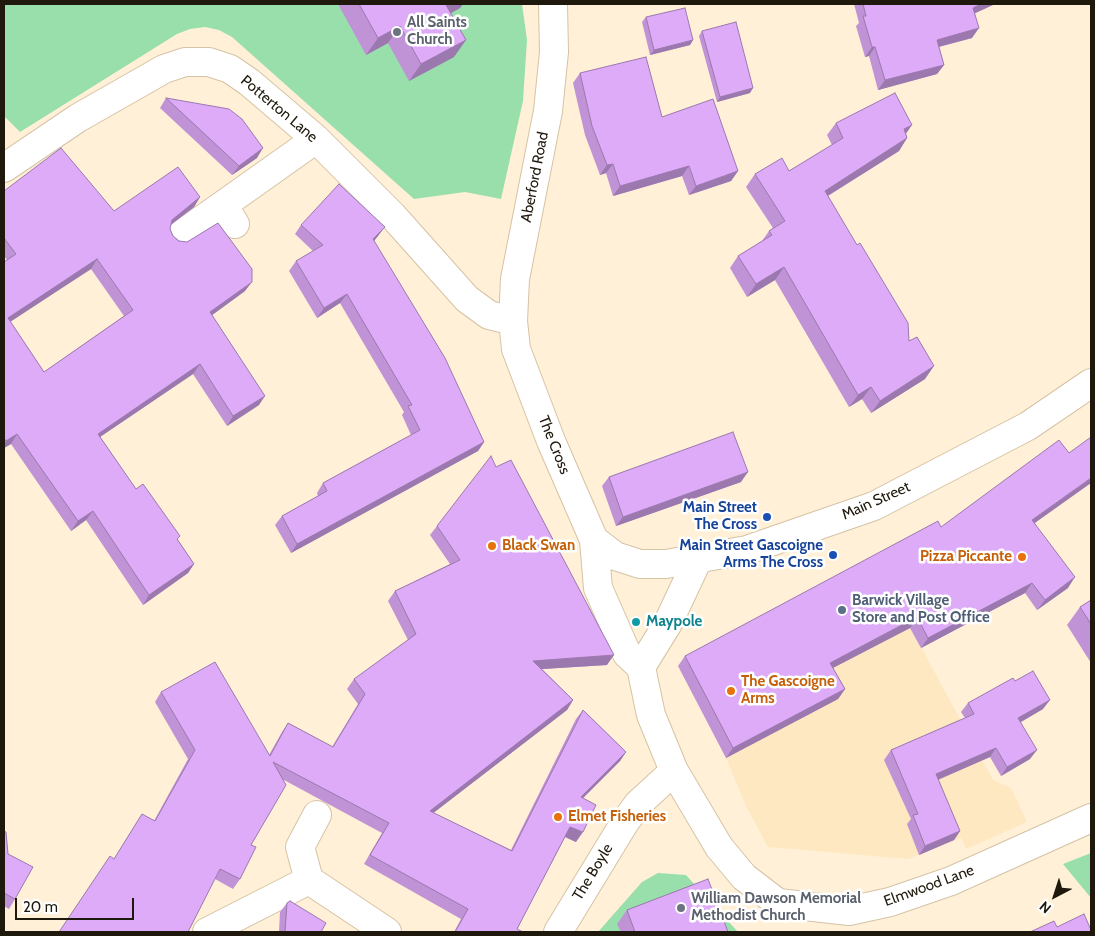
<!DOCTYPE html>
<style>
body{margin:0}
#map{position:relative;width:1095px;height:936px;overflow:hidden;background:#fff0d7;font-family:Cabin,sans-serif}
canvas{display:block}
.frame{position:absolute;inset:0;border:5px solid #1f190d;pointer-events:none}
.north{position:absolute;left:1030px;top:871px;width:50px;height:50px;-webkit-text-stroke:4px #fff;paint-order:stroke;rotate:220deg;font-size:14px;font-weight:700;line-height:20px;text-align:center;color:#1f190d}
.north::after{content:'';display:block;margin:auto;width:18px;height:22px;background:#1f190d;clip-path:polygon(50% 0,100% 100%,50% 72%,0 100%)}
.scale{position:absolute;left:15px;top:898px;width:119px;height:22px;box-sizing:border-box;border:2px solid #1f190d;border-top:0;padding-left:6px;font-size:15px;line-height:18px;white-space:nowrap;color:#1f190d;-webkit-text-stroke:4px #fff;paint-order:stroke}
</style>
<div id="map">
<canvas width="1095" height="936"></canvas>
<div class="frame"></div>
<div class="north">N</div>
<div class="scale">20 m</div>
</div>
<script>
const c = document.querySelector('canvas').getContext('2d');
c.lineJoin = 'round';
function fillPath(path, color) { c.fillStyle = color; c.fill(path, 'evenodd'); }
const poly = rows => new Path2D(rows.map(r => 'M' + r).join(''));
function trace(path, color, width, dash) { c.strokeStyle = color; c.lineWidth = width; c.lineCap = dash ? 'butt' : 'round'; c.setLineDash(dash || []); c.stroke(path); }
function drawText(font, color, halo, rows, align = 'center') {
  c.font = font + ' Cabin,sans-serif'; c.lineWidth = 5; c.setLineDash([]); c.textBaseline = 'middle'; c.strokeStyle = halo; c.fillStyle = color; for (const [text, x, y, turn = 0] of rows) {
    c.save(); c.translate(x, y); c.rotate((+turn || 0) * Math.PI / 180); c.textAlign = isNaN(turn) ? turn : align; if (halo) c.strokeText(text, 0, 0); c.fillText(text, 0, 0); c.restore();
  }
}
fillPath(poly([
 [875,562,993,780,1011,788,1027,822,966,849,961,838,908,859,768,847,746,806,726,758,678,666]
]), '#fee8c1');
fillPath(poly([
 [4,4,522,4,527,40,523,101,501,199,465,192,414,199,232,37,219,30,205,27,190,29,177,34,20,132,4,116],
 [1091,853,1091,898,1063,864],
 [658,873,686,875,738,932,598,932,642,882]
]), '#98dfab');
const minor = poly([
 [553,4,554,52,548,111,515,279,513,321,516,349,551,441,594,540,615,556,640,564,666,564,747,550,874,506,1028,426,1091,383],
 [4,168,78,118,164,69,185,62,209,62,230,69,249,82,316,139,393,216,467,299,489,315,513,321],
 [223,205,316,139],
 [179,236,223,205,235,224],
 [594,540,598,588,627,654,641,667,651,715,674,771,719,847,744,877,778,903,849,911,890,902,951,881,1091,818],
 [641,667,667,625,698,559],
 [309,880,300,847,317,815],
 [207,932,309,880,387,932],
 [558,932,625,822,638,804,674,771]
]);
trace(minor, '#d5c3a5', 30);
trace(minor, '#fff', 28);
fillPath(poly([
 [338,4,463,4,460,8,451,13,454,57,409,81,388,43,366,55],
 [854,4,995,4,975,13,972,38,939,47,944,65,937,74,878,90,869,56,865,57,856,26,859,23],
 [646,17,693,40,690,45,650,55,642,22],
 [702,31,750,93,717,102,699,36],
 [580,73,662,117,738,171,731,181,689,195,682,176,613,196,606,173,600,175,585,135,573,83],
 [166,98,257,158,232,175,160,108],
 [836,123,906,134,907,138,899,151,828,196,909,341,925,379,871,413,862,399,849,407,775,280,747,297,730,268,738,256,762,241,769,231,773,228,746,187,755,174,789,171,832,145,827,135],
 [4,191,114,211,200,197,194,207,171,225,170,229,173,236,245,291,212,315,259,405,227,426,193,374,100,437,136,489,178,540,194,564,188,573,143,605,86,520,71,531,11,444,4,448,4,262,7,260,4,256],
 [91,269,124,316,44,372,10,321],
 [301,225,378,236,374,241,484,442,478,451,291,553,275,525,282,516,318,496,317,493,323,483,411,435,402,415,404,412,340,303,317,318,289,271,296,261,313,251,295,234],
 [496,467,607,665,542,669,573,700,567,710,433,813,511,850,576,719,583,710,626,752,620,761,583,798,576,842,565,837,517,929,523,932,454,932,461,919,364,864,382,833,284,780,251,845,240,879,233,889,215,879,114,859,142,814,154,821,188,759,155,702,161,692,269,755,282,732,288,723,332,747,358,704,347,689,354,679,408,640,388,601,395,591,450,564,430,535,437,526],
 [609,477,741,482,616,526,602,486],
 [1035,523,1068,588,1037,610,1025,593,921,648,910,628,833,668,845,689,838,699,726,758,678,666,685,656,941,527],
 [1091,600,1091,663,1067,625,1080,607],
 [1015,681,1043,709,1021,722,1030,759,1001,776,990,757,938,780,960,831,954,840,919,855,907,824,911,819,884,760,891,750,965,718,961,712,968,703],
 [4,831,15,899,9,909,4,906],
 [287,903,321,932,279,932,280,912],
 [627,910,728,932,621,932,617,924]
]), '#bf93d5');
fillPath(poly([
 [448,4,463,4,460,8,435,22,446,5],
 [981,4,995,4,967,17,973,8],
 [400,26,388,43,366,55,378,38],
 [979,28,972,38,930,49,937,40],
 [466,40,454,57,409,81,421,64],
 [693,40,690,45,650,55,654,50],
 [872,47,875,47,869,56,865,57],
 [944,65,937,74,878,90,885,80],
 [753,88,750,93,717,102,720,97],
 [912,125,903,138,904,129],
 [907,138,899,151,816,203,825,191],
 [263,148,257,158,232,175,239,166],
 [613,164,606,173,600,175,607,165],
 [689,166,682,176,613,196,620,186],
 [738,171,731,181,689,195,696,186],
 [200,197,194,207,165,229,172,220],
 [385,227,378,236,367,249,373,239],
 [97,259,91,269,4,326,8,318],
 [784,267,775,280,747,297,756,284],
 [252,282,245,291,204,321,210,312],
 [347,294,340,303,317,318,324,308],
 [200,364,193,374,91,443,98,434],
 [934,366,925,379,871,413,880,401],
 [871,387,862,399,849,407,858,395],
 [265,396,259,405,227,426,233,416],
 [17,434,11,444,4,448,4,445,6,441],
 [484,442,478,451,291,553,297,544],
 [748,472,741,482,616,526,623,517],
 [1091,478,1091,483,1025,530,1032,520],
 [93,511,86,520,71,531,78,521],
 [194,564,188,573,143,605,149,595],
 [1075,577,1068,588,1037,610,1045,600],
 [1032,583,1025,593,921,648,928,638],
 [917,617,910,628,823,673,830,663],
 [614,655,607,665,527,670,533,661],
 [845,689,838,699,726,758,733,748],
 [573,700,567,710,423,821,430,811],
 [1050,700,1043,709,1012,727,1018,718],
 [996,748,990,757,930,783,936,774],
 [1037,750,1030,759,1001,776,1007,767],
 [626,752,620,761,574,807,581,797],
 [570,827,583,832,576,842,563,836],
 [960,831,954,840,919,855,925,846]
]), '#9b78ae');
const building = poly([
 [359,4,448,4,446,5,466,40,421,64,400,26,378,38,359,4],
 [863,4,981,4,973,8,979,28,937,40,944,65,885,80,875,47,872,47,863,16,866,16,863,4],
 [685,8,693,40,654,50,646,17,685,8],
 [736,22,753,88,720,97,702,31,736,22],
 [646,57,662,117,713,99,738,171,696,186,689,166,620,186,613,164,607,165,592,126,580,73,646,57],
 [895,93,912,125,904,129,907,138,825,191,857,245,860,243,908,323,909,341,917,337,934,366,880,401,871,387,858,395,784,267,756,284,738,256,772,235,769,231,785,221,755,174,782,158,789,171,843,138,836,123,895,93],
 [166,98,229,109,242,119,263,148,239,166,166,98],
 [61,148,114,211,178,167,200,197,172,220,170,229,173,236,179,241,187,242,218,223,252,269,252,282,210,312,265,396,233,416,200,364,98,434,136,489,143,484,180,536,177,539,194,564,149,595,93,511,78,521,17,434,6,441,4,438,4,262,16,254,4,238,4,191,61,148],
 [97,259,133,310,44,372,8,318,97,259],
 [339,184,385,227,373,239,445,358,484,442,297,544,282,516,327,491,323,483,420,430,408,406,412,405,347,294,324,308,296,261,323,245,301,225,339,184],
 [733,432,748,472,623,517,609,477,733,432],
 [1091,437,1091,478,1032,520,1075,577,1045,600,1032,583,928,638,917,617,830,663,845,689,733,748,685,656,938,521,941,527,1059,440,1069,453,1091,437],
 [491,456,496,467,511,460,614,655,533,661,573,700,430,811,512,851,583,710,626,752,581,797,596,805,583,832,570,827,517,929,523,932,455,932,468,909,370,855,389,823,273,762,286,785,251,845,256,847,240,879,220,869,188,932,59,932,110,856,114,859,142,814,155,821,195,750,161,692,215,662,270,756,288,723,333,747,365,694,354,679,416,634,395,591,460,560,437,526,491,456],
 [1091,600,1091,624,1080,607,1091,600],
 [1033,671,1050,700,1018,718,1037,750,1007,767,996,748,936,774,960,831,925,846,913,815,918,814,891,750,974,714,968,703,1013,678,1015,681,1033,671],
 [4,831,6,832,8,854,33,867,15,899,4,893,4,831],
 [708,879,728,932,635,932,627,910,708,879],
 [290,901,326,923,321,932,285,932,287,903,290,901],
 [1084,914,1091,930,1091,932,1030,932,1054,921,1057,927,1084,914]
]);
fillPath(building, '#deabf8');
trace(building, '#9b78ae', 1);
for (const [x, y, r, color] of [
 [397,32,5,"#6b7280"],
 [767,517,5,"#1a4fb4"],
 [492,546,5,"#e8710a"],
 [833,555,5,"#1a4fb4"],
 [1022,557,5,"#e8710a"],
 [842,610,5,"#5c6f8a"],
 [636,622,5,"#0f9aa8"],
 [731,691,5,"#e8710a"],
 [558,817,5,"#e8710a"],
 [681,908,5,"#6b7280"]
]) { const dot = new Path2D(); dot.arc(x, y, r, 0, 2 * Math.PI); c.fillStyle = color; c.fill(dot); trace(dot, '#fff', 2); }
drawText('bold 15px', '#5b616d', '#fff', [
 ["All Saints",407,23],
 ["Church",407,40],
 ["William Dawson Memorial",691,899],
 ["Methodist Church",691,916]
], 'left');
drawText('15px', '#1f190d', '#fff', [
 ["Potterton Lane",279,109,40],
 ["Aberford Road",535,177,-79],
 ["The Cross",554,445,68],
 ["Main Street",876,501,-24],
 ["The Boyle",593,872,-59],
 ["Elmwood Lane",929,886,-20]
]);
drawText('bold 15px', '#164399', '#fff', [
 ["Main Street",757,508],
 ["The Cross",757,525],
 ["Main Street Gascoigne",823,546],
 ["Arms The Cross",823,563]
], 'right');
drawText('bold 15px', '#c56008', '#fff', [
 ["Black Swan",502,546],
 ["Pizza Piccante",1012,557,"right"],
 ["The Gascoigne",741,682],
 ["Arms",741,699],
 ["Elmet Fisheries",568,817]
], 'left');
drawText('bold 15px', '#4e5e75', '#fff', [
 ["Barwick Village",852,601],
 ["Store and Post Office",852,618]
], 'left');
drawText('bold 15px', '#0d838f', '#fff', [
 ["Maypole",646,622]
], 'left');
</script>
